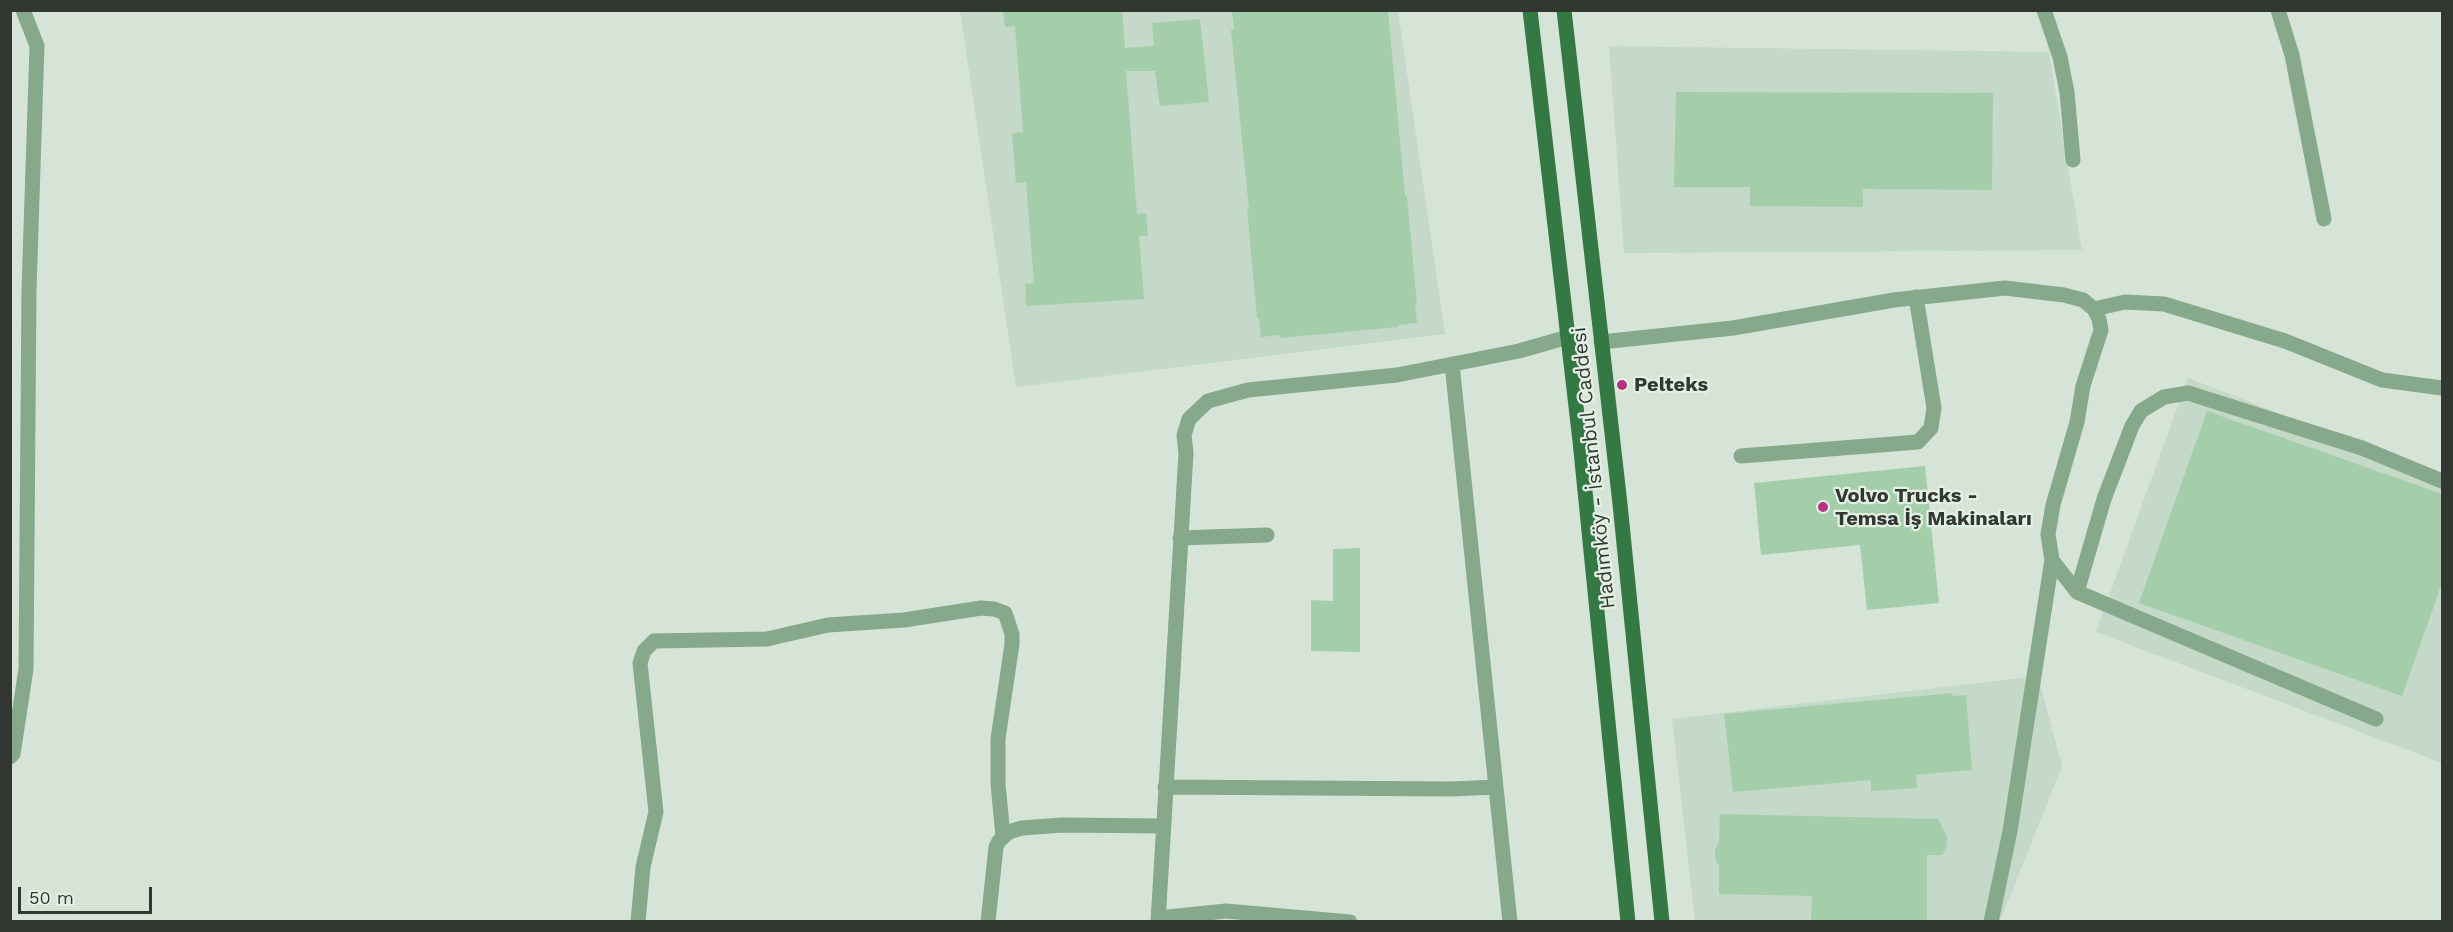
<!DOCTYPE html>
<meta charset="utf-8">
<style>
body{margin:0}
#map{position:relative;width:2453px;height:932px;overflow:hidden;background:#d6e4d7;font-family:"Work Sans",sans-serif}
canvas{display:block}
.frame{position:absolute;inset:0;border:12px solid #323732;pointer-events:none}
.scale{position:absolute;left:18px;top:887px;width:134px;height:27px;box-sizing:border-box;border:3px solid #323732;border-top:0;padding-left:8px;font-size:18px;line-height:21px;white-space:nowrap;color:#323732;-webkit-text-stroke:4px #e3f1e4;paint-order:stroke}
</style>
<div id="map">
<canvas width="2453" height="932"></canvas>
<div class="frame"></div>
<div class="scale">50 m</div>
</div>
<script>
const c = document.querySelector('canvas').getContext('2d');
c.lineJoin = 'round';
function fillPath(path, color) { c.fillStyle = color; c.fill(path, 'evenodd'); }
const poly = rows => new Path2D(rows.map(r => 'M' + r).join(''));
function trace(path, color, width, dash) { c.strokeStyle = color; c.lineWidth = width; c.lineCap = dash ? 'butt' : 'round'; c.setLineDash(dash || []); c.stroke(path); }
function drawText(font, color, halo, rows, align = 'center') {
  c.font = font + ' "Work Sans",sans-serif'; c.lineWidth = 4.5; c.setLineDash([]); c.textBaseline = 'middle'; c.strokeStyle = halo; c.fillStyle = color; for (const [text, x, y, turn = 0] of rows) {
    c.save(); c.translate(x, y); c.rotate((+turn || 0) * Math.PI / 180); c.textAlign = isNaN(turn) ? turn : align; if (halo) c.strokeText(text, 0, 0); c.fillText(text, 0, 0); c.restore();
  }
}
fillPath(poly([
 [960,11,1398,11,1445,334,1016,387],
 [1609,46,2049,52,2082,250,1624,253],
 [2188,378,2442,477,2442,763,2096,632],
 [2038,676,2062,766,2000,921,1695,921,1672,719]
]), '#c4d9c7');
fillPath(poly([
 [1003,10,1122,10,1125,48,1154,46,1152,23,1200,19,1209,102,1160,106,1155,71,1126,71,1137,214,1146,213,1148,236,1139,236,1144,299,1026,306,1025,284,1034,283,1026,182,1016,183,1012,133,1023,132,1015,26,1005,27],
 [1232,10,1388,10,1405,196,1407,196,1417,305,1415,305,1417,323,1398,325,1398,327,1280,338,1279,335,1261,337,1259,318,1257,318,1247,209,1249,209,1231,30,1234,30],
 [1676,92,1993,93,1992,190,1863,189,1863,207,1750,206,1750,187,1674,187],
 [2207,411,2442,494,2442,583,2402,696,2139,603],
 [1925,466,1939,603,1867,610,1860,545,1761,555,1754,483],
 [1360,548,1360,652,1311,651,1311,600,1333,601,1333,549],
 [1952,693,1952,696,1966,695,1972,770,1916,775,1917,788,1871,791,1871,780,1733,792,1724,714],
 [1720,814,1938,819,1947,837,1946,850,1942,855,1927,855,1927,921,1811,921,1812,896,1719,894,1719,865,1716,861,1715,849,1719,843]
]), '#a4ceaa');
trace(poly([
 [2044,10,2060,57,2067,92,2073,160],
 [2278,10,2292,55,2324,219],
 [2094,309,2125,302,2164,304,2285,341,2382,380,2442,388],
 [1601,342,1733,328,1894,300,2005,288,2064,295,2083,300,2094,309,2099,319,2101,330,2083,386,2077,422,2053,505,2048,534,2052,560,2077,592,2376,719],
 [1452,364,1510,922],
 [1741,456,1918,442,1931,428,1934,408,1916,297],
 [1180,538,1267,535],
 [2077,592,2104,499,2132,426,2141,411,2164,397,2188,393,2362,448,2442,481],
 [10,757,13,754,26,669,29,290,37,46,23,10],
 [1165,787,1451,789,1496,787],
 [1158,918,1226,911,1350,922],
 [638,922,643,867,656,812,640,663,644,651,654,641,767,639,828,625,904,620,981,608,994,609,1005,613,1012,634,1012,644,998,739,998,784,1003,836],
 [988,922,996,847,999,841,1009,832,1022,828,1062,825,1163,826],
 [1158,922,1186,453,1184,435,1189,419,1208,401,1248,390,1397,375,1519,351,1568,337],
 [1991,922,2010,831,2052,560]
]), '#86a88b', 15);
trace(poly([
 [1530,10,1580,441,1628,922],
 [1564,10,1620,504,1662,922]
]), '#347944', 15);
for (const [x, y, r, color] of [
 [1622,385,6,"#b43582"],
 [1823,507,6,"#b43582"]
]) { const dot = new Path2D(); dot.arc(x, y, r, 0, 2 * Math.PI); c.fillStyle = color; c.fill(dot); trace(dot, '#e3f1e4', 2); }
drawText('bold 20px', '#323732', '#e3f1e4', [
 ["Pelteks",1634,385],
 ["Volvo Trucks -",1835,496],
 ["Temsa İş Makinaları",1835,519]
], 'left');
drawText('20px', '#323732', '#e3f1e4', [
 ["Hadımköy - İstanbul Caddesi",1594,468,-96]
]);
</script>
